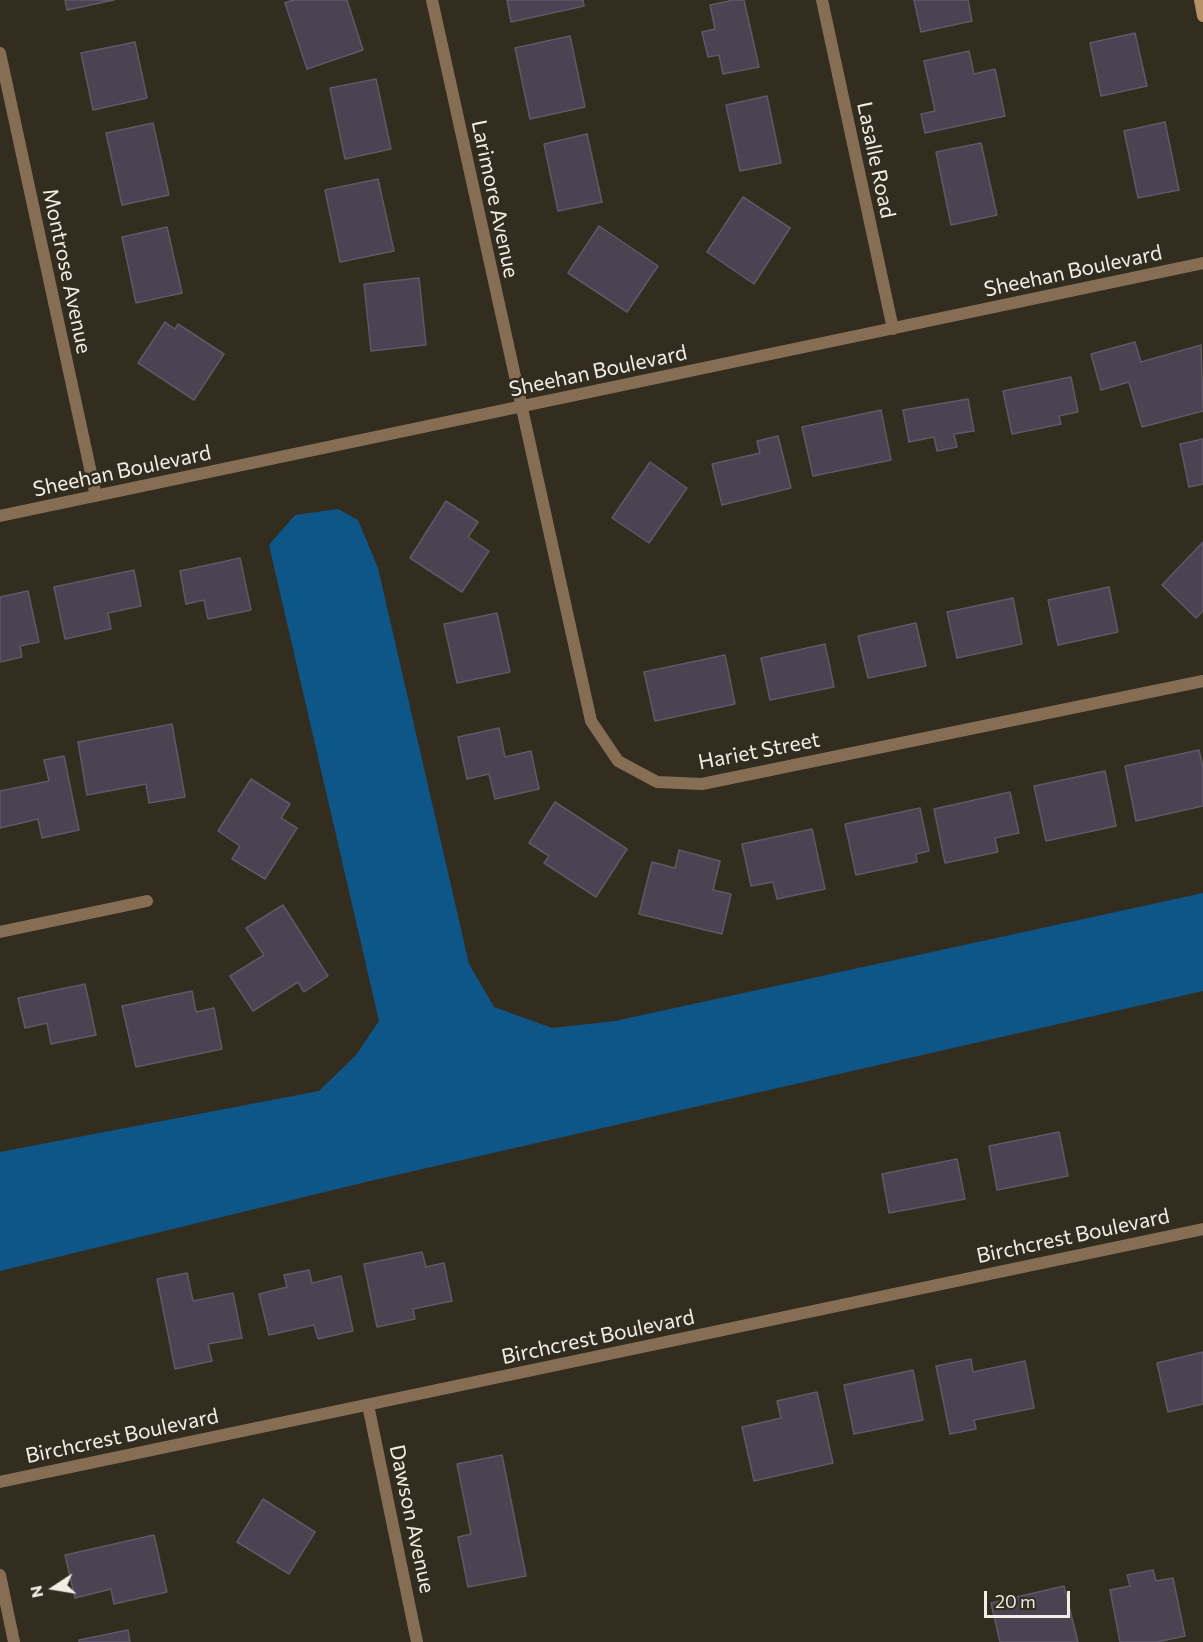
<!DOCTYPE html>
<style>
body{margin:0}
#map{position:relative;width:1203px;height:1642px;overflow:hidden;background:#332d20;font-family:Commissioner,sans-serif}
canvas{display:block}
.north{position:absolute;left:24px;top:1558px;width:60px;height:60px;-webkit-text-stroke:4px #332d20;paint-order:stroke;rotate:258deg;font-size:16px;font-weight:700;line-height:24px;text-align:center;color:#f1eee5}
.north::after{content:'';display:block;margin:auto;width:21px;height:27px;background:#f1eee5;clip-path:polygon(50% 0,100% 100%,50% 72%,0 100%)}
.scale{position:absolute;left:984px;top:1591px;width:86px;height:27px;box-sizing:border-box;border:3px solid #f1eee5;border-top:0;padding-left:8px;font-size:18px;line-height:21px;white-space:nowrap;color:#f1eee5;-webkit-text-stroke:4px #332d20;paint-order:stroke}
</style>
<div id="map">
<canvas width="1203" height="1642"></canvas>
<div class="north">N</div>
<div class="scale">20 m</div>
</div>
<script>
const c = document.querySelector('canvas').getContext('2d');
c.lineJoin = 'round';
function fillPath(path, color) { c.fillStyle = color; c.fill(path, 'evenodd'); }
const poly = rows => new Path2D(rows.map(r => 'M' + r).join(''));
function trace(path, color, width, dash) { c.strokeStyle = color; c.lineWidth = width; c.lineCap = dash ? 'butt' : 'round'; c.setLineDash(dash || []); c.stroke(path); }
function drawText(font, color, halo, rows, align = 'center') {
  c.font = font + ' Commissioner,sans-serif'; c.lineWidth = 5; c.setLineDash([]); c.textBaseline = 'middle'; c.strokeStyle = halo; c.fillStyle = color; for (const [text, x, y, turn = 0] of rows) {
    c.save(); c.translate(x, y); c.rotate((+turn || 0) * Math.PI / 180); c.textAlign = isNaN(turn) ? turn : align; if (halo) c.strokeText(text, 0, 0); c.fillText(text, 0, 0); c.restore();
  }
}
fillPath(poly([
 [338,509,358,520,378,568,469,964,494,1007,552,1028,615,1021,1203,893,1203,991,370,1181,0,1271,0,1152,319,1091,356,1055,379,1021,269,545,295,515]
]), '#0f5688');
const building = poly([
 [65,0,114,0,67,10,65,0],
 [293,0,347,0,363,50,307,69,285,3,293,0],
 [507,0,583,0,584,6,511,22,507,0],
 [734,0,744,0,759,67,723,74,719,55,708,57,702,32,715,29,710,5,734,0],
 [914,0,968,0,972,21,921,32,914,0],
 [1135,33,1147,86,1101,96,1090,43,1135,33],
 [570,36,585,107,530,119,515,48,570,36],
 [135,42,147,98,93,110,81,53,135,42],
 [969,51,974,74,995,69,1005,116,925,133,921,114,935,111,924,61,969,51],
 [376,79,391,149,345,159,330,88,376,79],
 [767,96,781,163,740,171,726,105,767,96],
 [1165,122,1179,190,1138,198,1124,131,1165,122],
 [153,123,169,195,122,205,106,133,153,123],
 [587,134,602,202,558,211,544,144,587,134],
 [981,143,997,215,951,225,936,152,981,143],
 [378,179,394,251,340,262,325,190,378,179],
 [743,197,790,228,754,284,707,252,743,197],
 [599,226,658,266,627,312,568,273,599,226],
 [167,227,182,293,136,303,122,237,167,227],
 [419,278,426,345,371,351,364,284,419,278],
 [165,322,175,329,178,324,224,354,194,400,138,363,165,322],
 [1135,342,1141,362,1201,345,1203,411,1142,427,1129,382,1101,390,1091,354,1135,342],
 [1071,377,1078,412,1059,416,1061,424,1012,434,1003,391,1071,377],
 [968,399,974,431,954,434,957,447,937,451,934,437,909,442,903,410,968,399],
 [881,410,891,460,813,476,802,427,881,410],
 [778,436,791,488,722,505,712,464,760,453,757,441,778,436],
 [1203,439,1203,484,1189,487,1180,444,1203,439],
 [650,462,687,488,649,543,612,518,650,462],
 [446,501,478,522,468,537,489,551,462,592,410,558,446,501],
 [1203,542,1203,611,1196,618,1162,585,1203,542],
 [240,558,251,610,208,619,204,600,186,604,180,571,240,558],
 [134,570,141,606,108,613,111,629,65,639,54,587,134,570],
 [1109,587,1118,632,1058,645,1048,600,1109,587],
 [28,591,39,642,20,646,22,657,0,662,0,597,28,591],
 [1013,598,1022,644,957,658,947,612,1013,598],
 [497,613,510,672,457,683,444,624,497,613],
 [916,623,926,666,868,678,858,636,916,623],
 [825,644,834,687,770,700,761,658,825,644],
 [725,655,735,704,655,721,644,672,725,655],
 [172,724,185,797,149,803,146,784,87,795,78,742,172,724],
 [499,728,505,757,531,751,539,789,495,799,489,774,467,779,458,737,499,728],
 [1199,750,1203,767,1203,806,1136,821,1125,766,1199,750],
 [64,756,79,830,42,838,38,819,0,828,0,791,49,781,44,760,64,756],
 [1105,771,1116,826,1046,841,1034,786,1105,771],
 [251,779,290,804,281,818,297,828,265,879,232,859,240,846,218,831,251,779],
 [1010,792,1019,833,995,838,998,852,945,863,934,809,1010,792],
 [555,802,627,849,596,897,544,863,549,856,529,843,555,802],
 [920,808,929,851,916,854,917,862,856,875,845,824,920,808],
 [812,829,825,889,777,899,773,882,751,886,742,844,812,829],
 [679,850,720,861,713,890,731,894,722,934,639,914,652,862,675,868,679,850],
 [283,905,328,976,304,992,298,982,253,1011,230,976,264,955,246,928,283,905],
 [85,984,96,1035,51,1044,47,1023,25,1028,18,998,85,984],
 [192,991,196,1012,214,1008,222,1049,136,1067,122,1006,192,991],
 [1059,1132,1068,1176,997,1190,989,1146,1059,1132],
 [957,1159,965,1199,889,1213,882,1174,957,1159],
 [422,1252,426,1267,444,1263,452,1301,413,1309,415,1319,377,1327,364,1264,422,1252],
 [309,1270,312,1283,341,1276,353,1331,318,1339,314,1325,269,1335,259,1294,287,1287,284,1275,309,1270],
 [187,1273,193,1301,233,1293,242,1338,208,1344,212,1361,175,1369,157,1279,187,1273],
 [1203,1352,1203,1404,1168,1412,1157,1363,1203,1352],
 [971,1359,973,1372,1025,1361,1034,1408,974,1420,976,1429,950,1434,936,1366,971,1359],
 [913,1370,923,1420,854,1434,844,1385,913,1370],
 [817,1392,833,1463,754,1481,742,1427,781,1418,777,1401,817,1392],
 [502,1455,526,1576,468,1587,458,1537,471,1534,457,1464,502,1455],
 [263,1499,315,1532,289,1574,237,1542,263,1499],
 [154,1535,167,1592,114,1604,111,1589,75,1598,65,1555,154,1535],
 [1153,1570,1156,1581,1173,1578,1185,1636,1157,1642,1120,1642,1110,1590,1130,1586,1127,1575,1153,1570],
 [1064,1586,1078,1642,1000,1642,991,1603,1064,1586],
 [128,1630,130,1642,79,1642,79,1640,128,1630]
]);
fillPath(building, '#4b4351');
trace(building, '#605866', 1.5);
trace(poly([
 [432,0,591,721,618,761,657,782,702,784,1203,681],
 [822,0,893,329],
 [0,53,96,496],
 [0,516,1203,263],
 [0,932,147,901],
 [368,1405,417,1642],
 [0,1482,1203,1229],
 [0,1575,14,1642]
]), '#866e55', 12);
trace(poly([
 [1200,0,1203,16]
]), '#b79269', 12);
drawText('21px', '#f1eee5', '#332d20', [
 ["Lasalle Road",876,160,78],
 ["Larimore Avenue",495,199,78],
 ["Montrose Avenue",67,271,78],
 ["Sheehan Boulevard",1073,271,-12],
 ["Sheehan Boulevard",598,371,-12],
 ["Sheehan Boulevard",122,471,-12],
 ["Hariet Street",759,751,-11],
 ["Birchcrest Boulevard",1073,1236,-12],
 ["Birchcrest Boulevard",598,1337,-12],
 ["Birchcrest Boulevard",122,1436,-12],
 ["Dawson Avenue",412,1519,78]
]);
</script>
